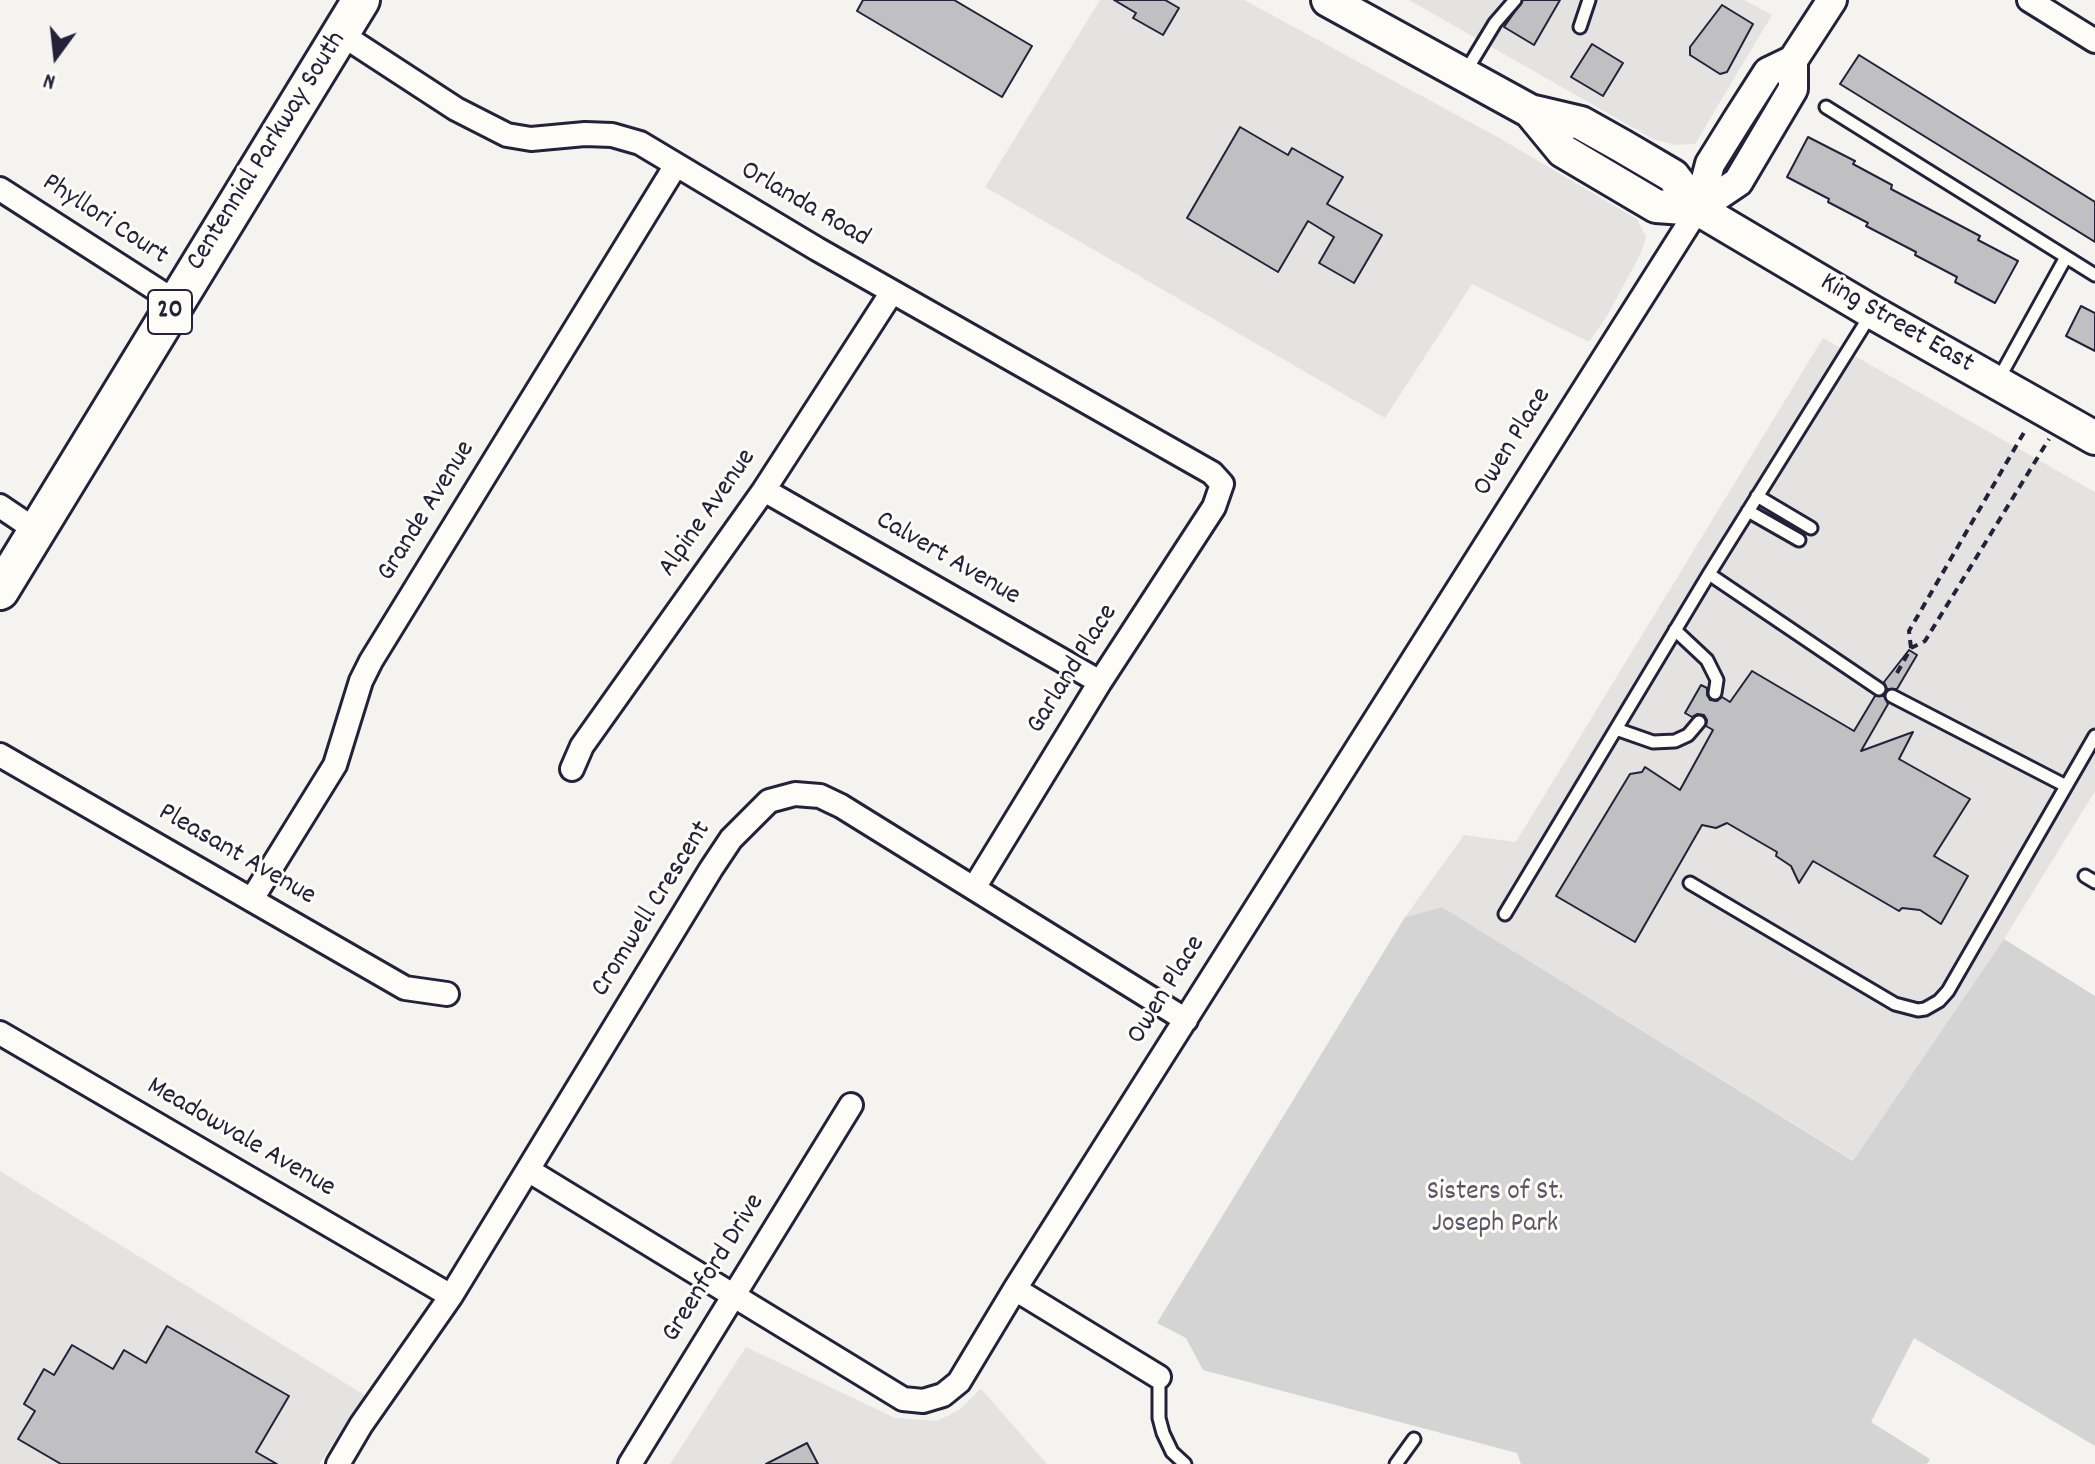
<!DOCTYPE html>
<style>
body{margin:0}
#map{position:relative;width:2095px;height:1464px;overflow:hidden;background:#f4f3ef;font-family:Dekko,sans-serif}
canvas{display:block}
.north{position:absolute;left:16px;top:16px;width:80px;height:80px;-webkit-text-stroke:6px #fdfcf7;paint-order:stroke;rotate:195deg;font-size:22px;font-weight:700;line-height:32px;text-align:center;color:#22223b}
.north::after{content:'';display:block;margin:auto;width:28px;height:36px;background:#22223b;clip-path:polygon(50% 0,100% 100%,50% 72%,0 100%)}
</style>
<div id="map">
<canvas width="2095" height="1464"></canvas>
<div class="north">N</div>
</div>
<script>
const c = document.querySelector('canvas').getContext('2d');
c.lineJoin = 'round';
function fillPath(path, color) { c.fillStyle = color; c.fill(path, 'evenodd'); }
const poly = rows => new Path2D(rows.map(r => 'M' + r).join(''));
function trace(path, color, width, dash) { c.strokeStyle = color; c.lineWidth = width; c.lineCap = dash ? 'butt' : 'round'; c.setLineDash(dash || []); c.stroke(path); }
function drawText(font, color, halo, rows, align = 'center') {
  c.font = font + ' Dekko,sans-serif'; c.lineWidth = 6; c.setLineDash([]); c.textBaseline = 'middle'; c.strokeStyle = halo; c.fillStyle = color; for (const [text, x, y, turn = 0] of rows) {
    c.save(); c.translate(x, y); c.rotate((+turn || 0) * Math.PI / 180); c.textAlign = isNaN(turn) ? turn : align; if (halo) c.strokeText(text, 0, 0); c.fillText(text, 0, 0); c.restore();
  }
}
fillPath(poly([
 [1100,0,1244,0,1501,139,1637,219,1646,237,1641,253,1608,314,1589,342,1472,284,1385,418,985,187],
 [1409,0,1744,0,1772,15,1695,144,1676,145,1653,139],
 [1823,338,2095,492,2095,791,2004,939,1854,1161,1442,907,1405,917,1464,835,1516,842],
 [0,1171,366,1396,319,1464,0,1464],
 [746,1347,895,1418,937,1421,959,1410,981,1389,1047,1464,670,1464]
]), '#e4e3e2');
fillPath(poly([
 [1442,907,1853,1161,2004,939,2095,996,2095,1446,1914,1338,1871,1422,1930,1459,1927,1464,1521,1464,1517,1453,1203,1370,1186,1338,1157,1323,1405,917]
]), '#d5d4d5');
const building = poly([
 [863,0,954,0,1032,46,1002,97,857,11,863,0],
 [1114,0,1165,0,1179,8,1163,35,1133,18,1136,13,1114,0],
 [1523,0,1560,0,1534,45,1504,27,1523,0],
 [1722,5,1753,24,1727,72,1720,74,1690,55,1690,47,1722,5],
 [1592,44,1623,63,1603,96,1571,77,1592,44],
 [1859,55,2095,202,2095,242,1840,84,1859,55],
 [1240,127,1288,155,1292,148,1343,177,1327,204,1382,235,1354,283,1319,263,1334,237,1308,221,1278,272,1187,218,1240,127],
 [1808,137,1855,161,1853,164,1892,185,1891,189,1980,236,1978,240,2018,261,1995,303,1955,282,1957,277,1915,255,1916,252,1866,226,1868,223,1828,202,1829,199,1787,177,1808,137],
 [2081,306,2095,313,2095,351,2066,336,2081,306],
 [1909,650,1917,655,1897,689,1887,689,1884,682,1909,650],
 [1752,671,1854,731,1875,696,1884,696,1888,704,1861,751,1913,732,1899,759,1970,799,1934,856,1968,876,1941,924,1920,910,1902,908,1899,911,1813,861,1799,883,1791,866,1776,856,1777,852,1727,823,1716,828,1702,825,1635,942,1556,896,1630,774,1642,772,1645,767,1680,790,1713,730,1706,726,1707,720,1704,715,1697,714,1692,717,1685,713,1701,685,1707,688,1707,695,1710,700,1717,701,1722,697,1730,702,1752,671],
 [167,1326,289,1396,256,1452,277,1464,61,1464,18,1439,35,1411,24,1404,44,1369,54,1375,72,1345,113,1369,124,1350,146,1363,167,1326],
 [807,1443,818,1464,766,1464,807,1443]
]);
fillPath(building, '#c0bfc2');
trace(building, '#22223b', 2);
const service = poly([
 [1580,27,1589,0],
 [1466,71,1495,23,1515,0],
 [1826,107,2095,275],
 [1997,382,2066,257],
 [1757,496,1811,528],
 [1748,511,1799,540],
 [1709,574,1879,689],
 [1675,630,1707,660,1717,680,1715,693],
 [1892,696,2066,786],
 [1616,729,1653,742,1675,741,1688,735,1699,722],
 [2085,876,2095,882],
 [1690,883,1895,1004,1918,1010,1925,1009,1939,1001,1948,991,2095,736],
 [1505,914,1709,574,1871,314],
 [1159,1377,1159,1418,1163,1433,1172,1452,1185,1464],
 [1396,1464,1414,1439]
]);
const minor = poly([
 [2029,0,2095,41],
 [341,34,456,109,507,135,531,139,585,134,612,135,640,143,817,249,1212,473,1222,484,1214,507,1100,682,974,888],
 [0,189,176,302],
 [764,490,1100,682],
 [0,506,37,531],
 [0,755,405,988,447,994],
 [572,769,582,746,764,490,892,292],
 [252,899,335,765,361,681,371,661,676,165],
 [0,1033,451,1296],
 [528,1170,903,1399,923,1401,943,1395,959,1382,1015,1289,1698,209],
 [1015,1289,1159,1377],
 [338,1464,361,1425,451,1296,711,869,731,839,769,801,795,794,820,796,841,806,1186,1020],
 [630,1464,851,1105]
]);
const tertiary = poly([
 [1698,209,1710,164,1738,119,1768,72,1793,60,1832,0],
 [1698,209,1738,182,1793,89,1793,60]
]);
const secondary = poly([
 [1328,0,1530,111,1581,123,1622,146,1673,176,1698,209,1872,312,2095,438],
 [1530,111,1563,151,1656,206,1698,209]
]);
const primary = poly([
 [0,591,361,0]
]);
trace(service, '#22223b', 17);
trace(minor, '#22223b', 28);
trace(tertiary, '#22223b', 34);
trace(secondary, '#22223b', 38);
trace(primary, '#22223b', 42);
trace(poly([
 [1911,648,1909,631,2026,429],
 [1897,673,1911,648,1925,641,2049,439]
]), '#22223b', 4, [8, 6]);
trace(service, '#fdfcf7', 11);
trace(minor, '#fdfcf7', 22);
trace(tertiary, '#fdfcf7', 28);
trace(secondary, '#fdfcf7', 32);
trace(primary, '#fdfcf7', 36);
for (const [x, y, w] of [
 [170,312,44]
]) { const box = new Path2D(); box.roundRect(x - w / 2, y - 22, w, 44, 6); c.fillStyle = '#fdfcf7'; c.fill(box); trace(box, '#22223b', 2); }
drawText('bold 26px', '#22223b', null, [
 ["20",170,312]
]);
drawText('28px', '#22223b', '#fdfcf7', [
 ["Centennial Parkway South",268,152,-58],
 ["Orlanda Road",804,206,30],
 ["Phyllori Court",104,221,33],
 ["King Street East",1896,325,30],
 ["Owen Place",1514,443,-58],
 ["Grande Avenue",428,512,-58],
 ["Alpine Avenue",709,514,-55],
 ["Calvert Avenue",947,560,30],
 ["Garland Place",1074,670,-58],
 ["Pleasant Avenue",236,856,30],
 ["Cromwell Crescent",653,910,-58],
 ["Owen Place",1168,991,-58],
 ["Meadowvale Avenue",240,1139,30],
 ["Greenford Drive",715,1269,-58]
]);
drawText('28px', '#585769', '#fdfcf7', [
 ["Sisters of St.",1495,1194],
 ["Joseph Park",1495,1226]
]);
</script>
